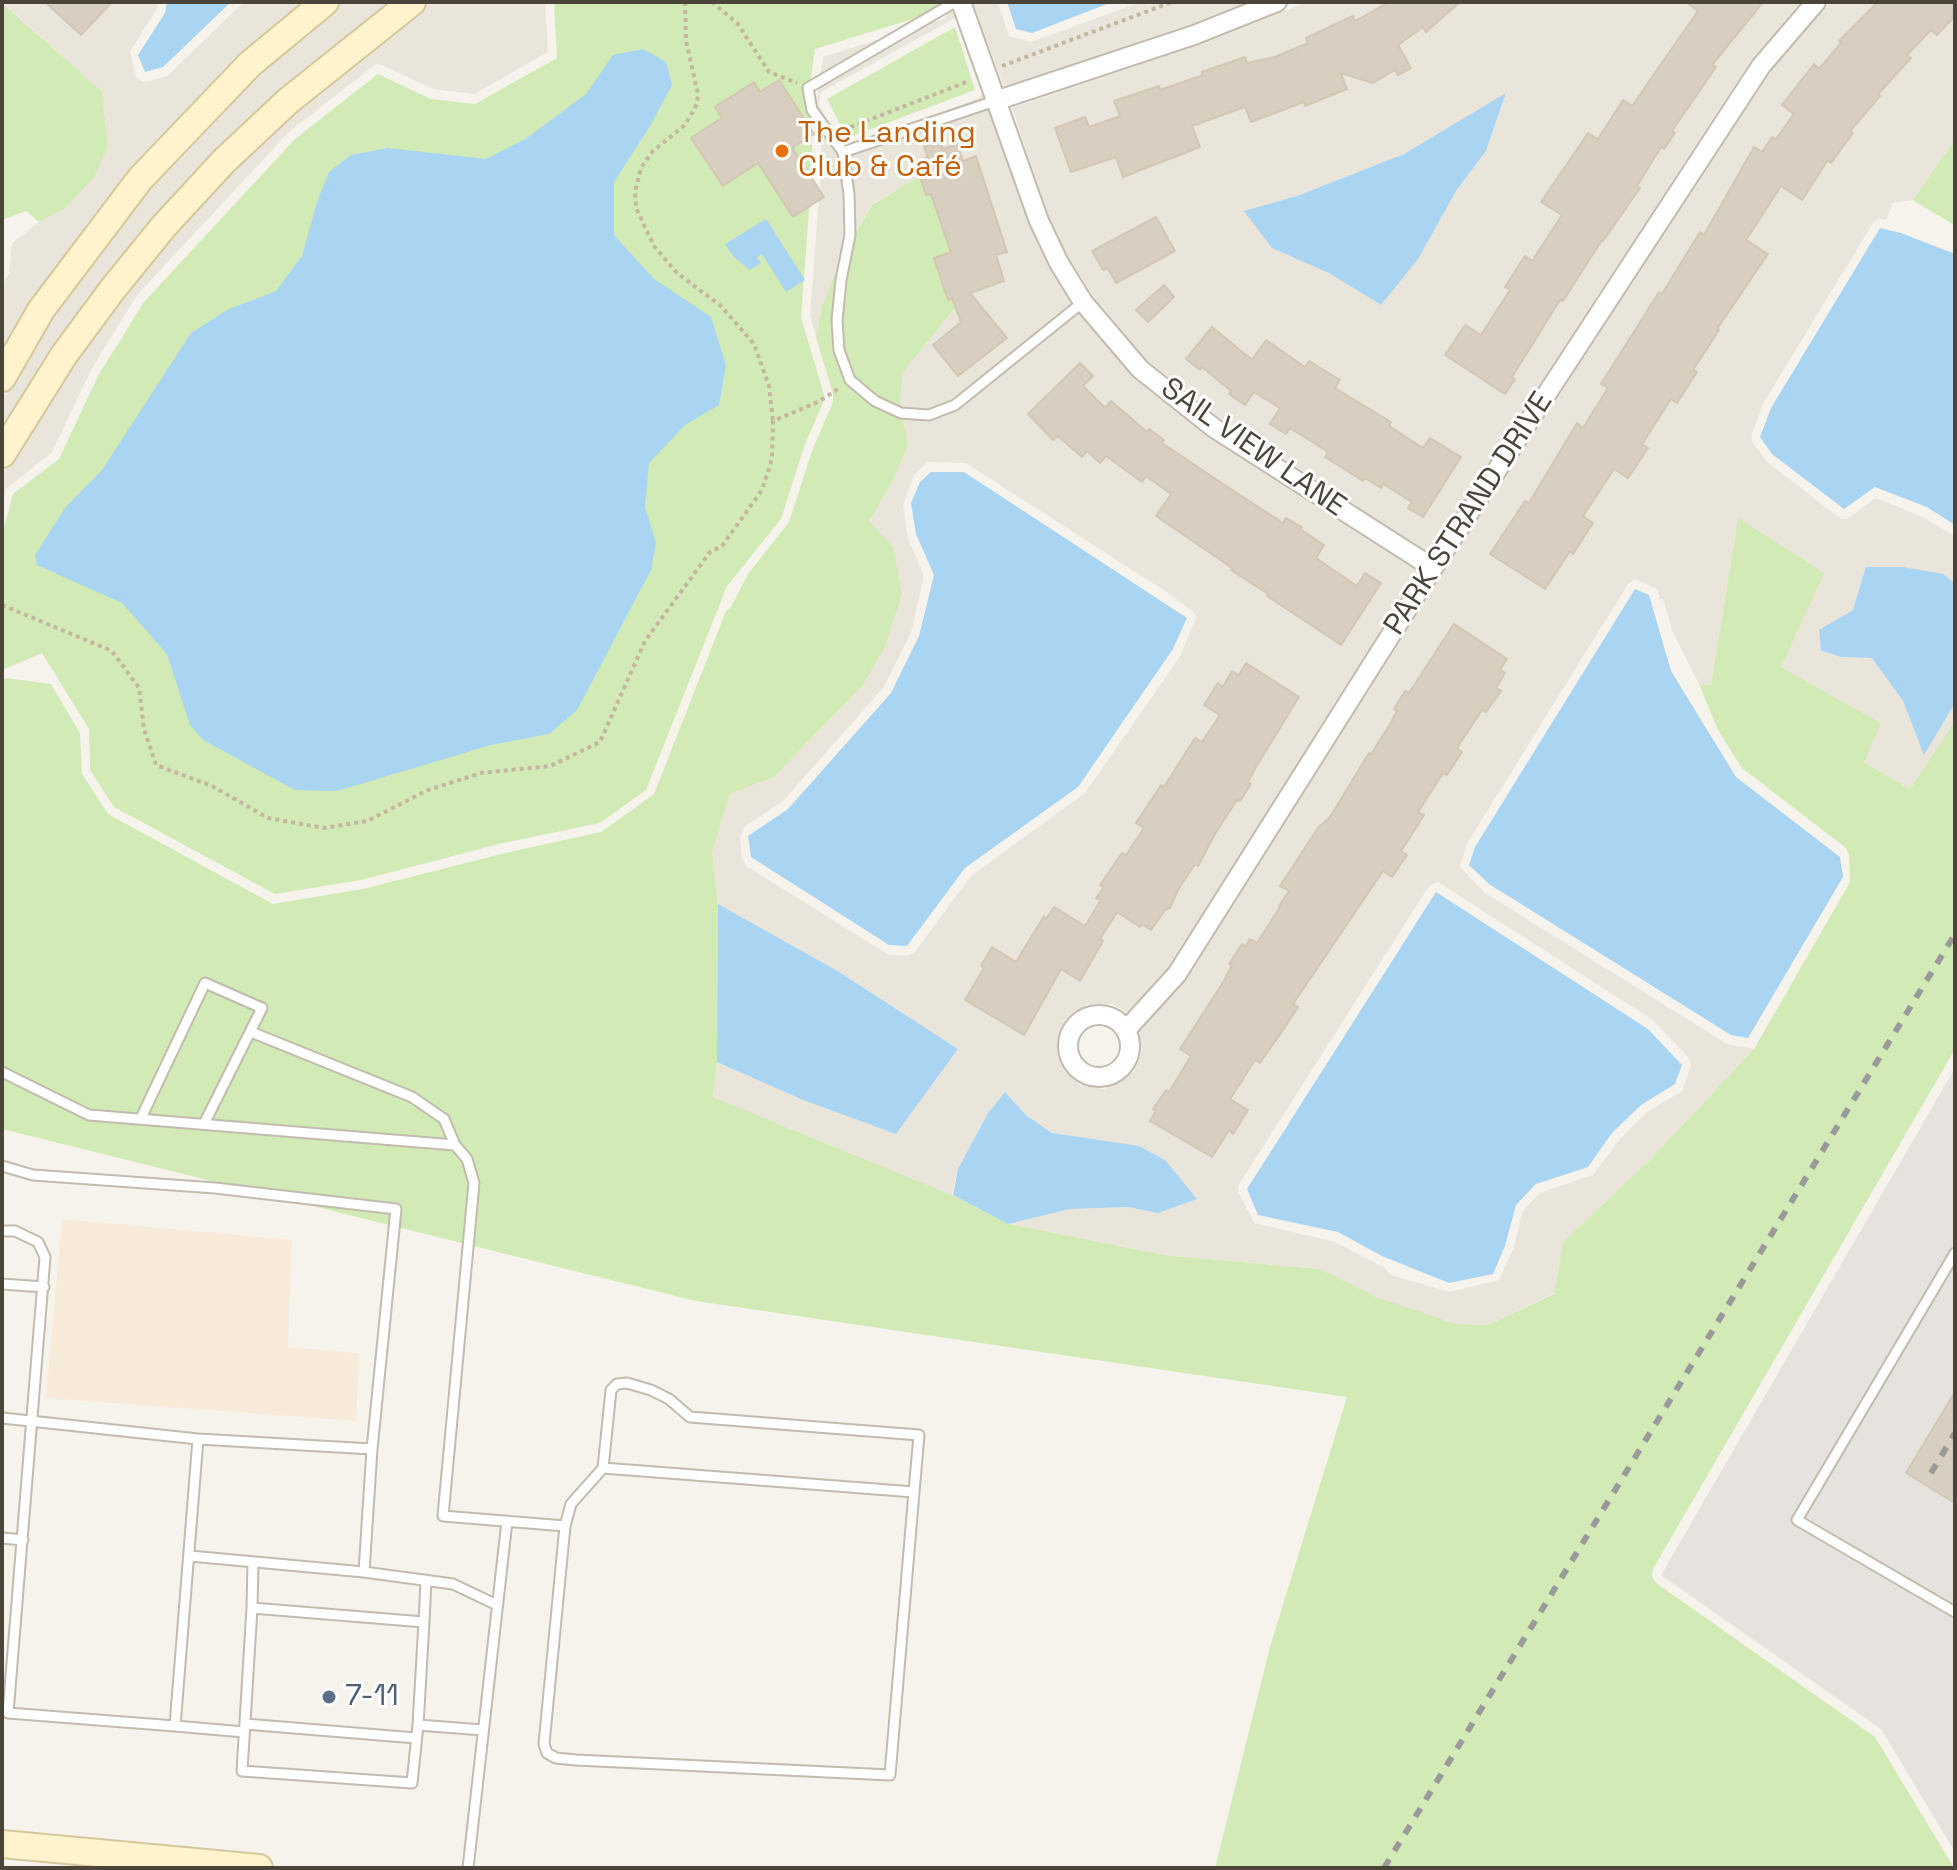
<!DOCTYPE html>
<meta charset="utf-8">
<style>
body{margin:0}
#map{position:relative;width:1957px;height:1870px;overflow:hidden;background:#f6f3ec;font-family:"Space Grotesk",sans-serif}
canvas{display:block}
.frame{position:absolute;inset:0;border:4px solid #4b4439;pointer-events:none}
</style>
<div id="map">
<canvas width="1957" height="1870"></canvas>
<div class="frame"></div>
</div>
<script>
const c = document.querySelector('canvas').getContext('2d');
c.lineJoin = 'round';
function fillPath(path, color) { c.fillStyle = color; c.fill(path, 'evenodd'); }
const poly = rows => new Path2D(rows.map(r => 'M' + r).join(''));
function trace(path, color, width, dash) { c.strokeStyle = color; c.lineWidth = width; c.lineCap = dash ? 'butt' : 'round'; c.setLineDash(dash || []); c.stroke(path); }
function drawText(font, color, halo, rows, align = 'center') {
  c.font = font + ' "Space Grotesk",sans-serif'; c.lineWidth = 6; c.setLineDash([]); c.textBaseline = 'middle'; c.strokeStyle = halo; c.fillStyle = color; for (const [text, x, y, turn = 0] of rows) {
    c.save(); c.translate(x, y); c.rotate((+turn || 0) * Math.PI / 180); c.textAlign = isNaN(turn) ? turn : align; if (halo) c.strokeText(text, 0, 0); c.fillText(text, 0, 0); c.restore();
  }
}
fillPath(poly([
 [2,2,158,2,157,8,130,52,136,76,141,81,146,82,167,76,244,2,307,2,2,357,2,286,9,273,12,243,39,222,67,207,108,147,102,91],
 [342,2,392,2,282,92,2,433,2,400,49,317,148,187,257,73],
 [431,2,545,2,548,52,474,94,433,89,382,65,376,64,289,132,137,295,91,370,52,452,6,489,2,502,2,476,13,455,73,362,171,234,231,170,294,111,401,23],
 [949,2,955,18,821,92,819,104,841,146,850,147,977,99,983,92,1029,225,1050,268,1076,311,1133,377,1209,438,1418,572,1169,967,1127,1013,1112,1004,1087,1004,1064,1021,1057,1040,1059,1058,1065,1072,1080,1085,1105,1089,1134,1071,1141,1054,1139,1032,1185,981,1436,583,1769,73,1831,2,1955,2,1955,139,1913,200,1893,203,1886,220,1879,218,1873,223,1764,402,1751,436,1753,443,1767,462,1841,519,1847,519,1876,498,1923,517,1955,536,1955,583,1943,574,1841,657,1872,658,1903,701,1924,754,1955,703,1955,721,1910,789,1863,761,1881,723,1781,667,1738,518,1711,685,1699,684,1672,631,1663,599,1660,599,1657,589,1635,579,1628,584,1468,842,1460,867,1485,893,1727,1044,1754,1049,1650,1160,1563,1242,1554,1293,1488,1325,1456,1324,1418,1312,1376,1297,1320,1269,1163,1255,1008,1224,1070,1209,1128,1207,1158,1213,1197,1199,1086,1139,1052,1133,1026,1115,1005,1092,988,1113,958,1169,952,1195,713,1097,717,1062,803,1100,896,1134,958,1049,836,970,718,904,712,852,730,794,774,777,862,686,893,547,868,521,892,482,908,446,900,401,903,372,965,296,960,159,911,181,872,204,842,255,822,306,816,337,810,316,822,158,817,98,823,57,944,19,951,10],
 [928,462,966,463,1168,593,1194,612,1196,617,1181,655,1085,793,971,876,914,953,907,956,889,955,746,866,742,858,740,837,744,827,783,801,884,687,911,633,924,576,908,538,903,505,914,475],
 [1438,882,1653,1020,1688,1057,1691,1065,1682,1091,1646,1113,1619,1140,1593,1175,1540,1193,1523,1211,1513,1249,1499,1280,1450,1292,1391,1275,1385,1268,1335,1242,1254,1223,1239,1193,1238,1186,1429,886],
 [972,2,998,2,1009,36,1031,42,1141,2,1246,2,1191,24,1004,86],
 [1308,2,1802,2,1752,59,1430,553,1220,418,1147,360,1092,295,1068,256,1048,216,1012,108,1197,46],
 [1506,94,1486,151,1456,191,1381,305,1329,273,1245,212,1297,196,1404,154]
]), '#eae5da');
fillPath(poly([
 [62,1219,292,1240,288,1347,359,1353,356,1421,46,1398]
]), '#f7ead8');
fillPath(poly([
 [1955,1068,1955,1852,1881,1729,1661,1575]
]), '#e6e2dd');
fillPath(poly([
 [554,2,939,2,942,10,815,49,808,98,813,157,801,317,825,398,804,447,781,519,727,586,646,790,600,823,503,843,361,880,275,894,114,807,90,770,89,729,42,653,2,670,2,536,13,494,59,459,98,376,144,302,295,139,378,74,431,99,475,104,557,58],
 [2,3,102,91,108,147,94,177,67,207,39,222,26,211,2,220],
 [955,27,975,90,847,138,827,99],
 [1955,139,1955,225,1954,225,1913,200],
 [961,159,965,296,903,372,900,401,908,446,892,482,869,521,893,547,902,594,885,647,862,686,774,777,730,794,712,852,718,904,717,1062,713,1097,952,1195,1009,1224,1163,1255,1320,1269,1376,1297,1456,1324,1488,1325,1554,1294,1563,1242,1650,1160,1754,1049,1850,882,1849,855,1846,848,1742,768,1718,730,1699,684,1711,685,1738,518,1824,573,1781,667,1881,723,1864,762,1910,789,1955,721,1955,1049,1653,1569,1652,1576,1656,1583,1875,1737,1954,1868,1215,1868,1270,1647,1347,1397,696,1301,2,1129,2,680,7,678,51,684,80,733,82,774,108,814,273,904,363,889,505,853,601,832,654,794,726,611,731,607,748,574,789,522,812,451,833,402,833,394,816,337,822,306,842,255,872,205,911,181]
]), '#d2eab5');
fillPath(poly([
 [167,2,231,2,163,67,145,72,138,55,165,13],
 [1007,2,1112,2,1032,33,1016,29],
 [643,49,666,62,672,85,650,126,614,182,614,235,654,279,711,317,726,365,719,405,685,425,649,463,645,507,656,543,651,570,577,710,549,734,491,745,337,791,295,790,203,740,190,725,167,654,122,603,37,565,35,555,65,508,102,470,191,333,227,310,276,291,302,256,317,202,329,172,351,155,388,148,486,159,527,138,586,94,613,55],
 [1506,93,1486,151,1456,191,1418,259,1381,305,1329,273,1272,248,1244,211,1297,196,1404,154],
 [766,219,805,280,786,292,762,254,757,257,761,263,750,270,733,256,725,244],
 [1880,228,1901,233,1955,254,1955,525,1927,507,1875,487,1844,509,1772,454,1760,437,1771,408],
 [931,472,964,472,1187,618,1173,649,1078,787,965,868,907,946,889,945,751,857,748,836,788,809,891,693,919,636,934,575,916,534,911,503,920,482],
 [1866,567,1903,567,1943,574,1955,583,1955,703,1924,755,1903,701,1872,658,1841,657,1821,650,1819,630,1853,610],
 [1635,589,1649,595,1671,671,1736,777,1840,857,1843,877,1748,1038,1731,1035,1489,884,1469,865,1475,847],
 [1436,892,1648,1029,1682,1065,1675,1084,1641,1105,1612,1133,1588,1167,1536,1184,1516,1205,1505,1246,1493,1274,1449,1283,1382,1256,1338,1232,1258,1215,1247,1189],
 [718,904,836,970,958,1049,896,1134,803,1100,717,1062],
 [1005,1092,1026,1115,1052,1133,1139,1146,1165,1160,1197,1199,1158,1213,1128,1207,1070,1209,1008,1224,953,1195,958,1169,988,1113]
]), '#a9d4f2');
const building = poly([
 [45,2,112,2,81,35,45,2],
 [1389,2,1460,2,1426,32,1423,27,1398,45,1411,68,1398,75,1395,70,1373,83,1341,73,1347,89,1305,106,1304,102,1251,122,1245,107,1192,126,1200,147,1123,177,1116,157,1071,172,1055,128,1085,117,1089,127,1120,116,1114,101,1159,86,1160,90,1203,75,1202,72,1245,57,1247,63,1275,57,1308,43,1306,38,1353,16,1355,21,1389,2],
 [1686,2,1763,2,1712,65,1716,67,1672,131,1675,133,1664,149,1661,147,1637,186,1640,188,1603,241,1602,240,1563,301,1560,300,1512,377,1515,379,1505,394,1445,355,1465,325,1481,335,1510,290,1505,287,1525,256,1532,261,1562,215,1541,202,1588,133,1598,139,1623,100,1632,106,1698,11,1686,2],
 [1878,2,1955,2,1955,16,1937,35,1931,30,1907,55,1911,58,1878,94,1880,96,1850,131,1853,133,1831,163,1828,160,1802,200,1781,186,1746,240,1768,254,1717,329,1719,330,1693,370,1697,372,1677,403,1671,399,1642,444,1648,448,1628,478,1614,469,1583,516,1593,523,1573,554,1570,551,1545,589,1490,554,1525,501,1529,503,1577,423,1583,428,1608,388,1601,384,1659,292,1662,294,1700,232,1704,235,1754,147,1762,152,1772,137,1776,139,1794,114,1782,105,1814,64,1819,69,1841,43,1839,41,1878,2],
 [779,80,814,134,792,148,824,197,793,217,758,163,723,186,691,138,722,118,715,107,754,82,760,92,779,80],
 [940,141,943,149,957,144,963,161,976,156,1007,252,996,255,1004,281,970,293,1007,338,958,376,933,345,961,322,952,298,948,300,934,258,951,252,931,194,926,195,915,162,928,157,924,147,940,141],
 [1156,217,1175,251,1116,283,1108,268,1103,270,1092,251,1156,217],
 [1164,285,1174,297,1148,322,1136,310,1164,285],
 [1212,327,1252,360,1266,340,1305,367,1309,361,1340,380,1335,388,1391,422,1389,426,1423,448,1430,438,1461,457,1423,517,1408,508,1412,502,1383,484,1381,488,1365,478,1363,481,1325,457,1328,452,1290,428,1286,434,1270,424,1280,408,1254,392,1245,405,1229,394,1231,391,1202,367,1200,370,1186,359,1212,327],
 [1080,363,1093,376,1083,386,1105,408,1111,401,1147,432,1149,429,1164,440,1162,443,1229,488,1283,523,1286,518,1302,527,1300,529,1324,545,1316,558,1357,586,1365,573,1381,583,1341,645,1267,596,1268,594,1231,570,1232,568,1156,516,1171,494,1146,476,1142,482,1106,456,1100,463,1087,451,1082,457,1058,436,1053,440,1028,414,1080,363],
 [1454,624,1507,659,1500,669,1505,673,1496,688,1501,691,1486,712,1482,710,1457,748,1462,752,1447,775,1443,773,1418,812,1424,815,1401,851,1407,855,1392,877,1383,871,1293,1004,1298,1007,1283,1030,1260,1063,1255,1060,1230,1099,1248,1110,1233,1134,1229,1130,1212,1157,1150,1121,1156,1111,1153,1109,1166,1090,1169,1092,1191,1056,1180,1049,1224,981,1232,965,1229,964,1242,944,1245,947,1250,939,1257,943,1280,907,1279,906,1289,891,1280,886,1318,828,1330,817,1369,753,1371,754,1389,726,1397,711,1394,709,1405,691,1409,693,1454,624],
 [1246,663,1299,697,1256,767,1248,782,1251,784,1240,801,1237,800,1216,832,1198,866,1195,864,1178,890,1170,908,1165,910,1151,930,1142,924,1140,927,1117,912,1100,939,1103,941,1080,981,1061,969,1024,1035,965,1000,984,968,981,966,992,947,1016,962,1044,916,1046,919,1054,907,1085,926,1101,900,1096,898,1104,887,1100,885,1122,853,1126,855,1144,828,1136,823,1161,785,1164,787,1195,738,1202,742,1220,715,1204,705,1218,683,1223,687,1232,671,1239,675,1246,663],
 [1955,1392,1955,1503,1906,1473,1955,1392]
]);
fillPath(building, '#d8cfc1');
trace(building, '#d3c7b4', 2);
const lane = poly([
 [998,100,843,152,849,194,850,235,841,280,837,321,839,350,850,380,875,401,901,413,929,415,955,405,1083,302],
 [843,152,812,110,808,88,955,2],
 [251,1032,412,1097,444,1119,455,1145],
 [2,1072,89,1115,455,1145,467,1159,474,1183,443,1516,565,1526,571,1504,603,1468,611,1390,617,1384,627,1383,651,1390,669,1399,690,1417,919,1435,914,1492],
 [141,1118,205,983,262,1008,204,1124],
 [2,1166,33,1175,215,1188,396,1209,372,1449],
 [2,1231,15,1231,38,1242,45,1257,8,1713,175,1726,198,1439],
 [1955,1253,1797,1520,1955,1612],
 [2,1284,44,1287],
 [2,1418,198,1439,372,1449,364,1572],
 [565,1526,544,1744,547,1753,556,1758,576,1760,890,1775,914,1492,603,1468],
 [2,1538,23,1540],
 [190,1556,364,1572,453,1584,497,1605],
 [252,1608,253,1563],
 [424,1622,426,1580],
 [245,1724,416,1738],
 [418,1725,424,1622,252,1608,242,1771,412,1783,418,1725,483,1730],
 [175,1726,244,1732],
 [468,1868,507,1521]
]);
const street = poly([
 [961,2,1039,221,1059,263,1083,302,1140,369,1214,428,1433,568],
 [998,100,1194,35,1277,2],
 '1068 1046a31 31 0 1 1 62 0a31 31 0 1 1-62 0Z',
 [1127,1029,1177,974,1433,568,1761,66,1816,2]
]);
const secondary = poly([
 [2,378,41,310,140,179,250,64,325,2],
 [2,454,64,355,112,290,164,226,224,161,288,101,412,2],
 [2,1844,259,1868]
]);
trace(lane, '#c2bbae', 13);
trace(street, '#c2bbae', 22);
trace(secondary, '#d6c79b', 30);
trace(poly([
 [685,2,686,41,698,94,697,104,685,125,653,151,641,168,635,192,636,208,654,246,677,273,721,306,754,344,769,386,773,421],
 [712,2,738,24,769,72,797,83],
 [1002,66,1172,2],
 [843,130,969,81],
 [2,605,112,651,139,688,144,729,156,765,212,786,268,818,324,828,367,821,428,790,481,773,550,766,600,742,645,641,710,552,722,546,762,490,772,459,773,421,818,402,838,389]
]), '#c4b79f', 4, [4, 4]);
trace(lane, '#fff', 9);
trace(street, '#fff', 18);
trace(secondary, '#fff3cd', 26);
trace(poly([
 [1931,1473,1955,1433],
 [1384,1868,1955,934]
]), '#9a9a9a', 6, [10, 10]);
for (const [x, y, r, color] of [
 [782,151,8,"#e8710a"],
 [329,1697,8,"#5c6f8a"]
]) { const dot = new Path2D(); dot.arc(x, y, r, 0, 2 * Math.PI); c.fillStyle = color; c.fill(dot); trace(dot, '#fff', 3); }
drawText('30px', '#c56008', '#fff', [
 ["The Landing",798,134],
 ["Club & Café",798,168]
], 'left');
drawText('30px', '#4b4439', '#fff', [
 ["SAIL VIEW LANE",1253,448,35],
 ["PARK STRAND DRIVE",1469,514,-57]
]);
drawText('30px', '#4e5e75', '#fff', [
 ["7-11",345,1697]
], 'left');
</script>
